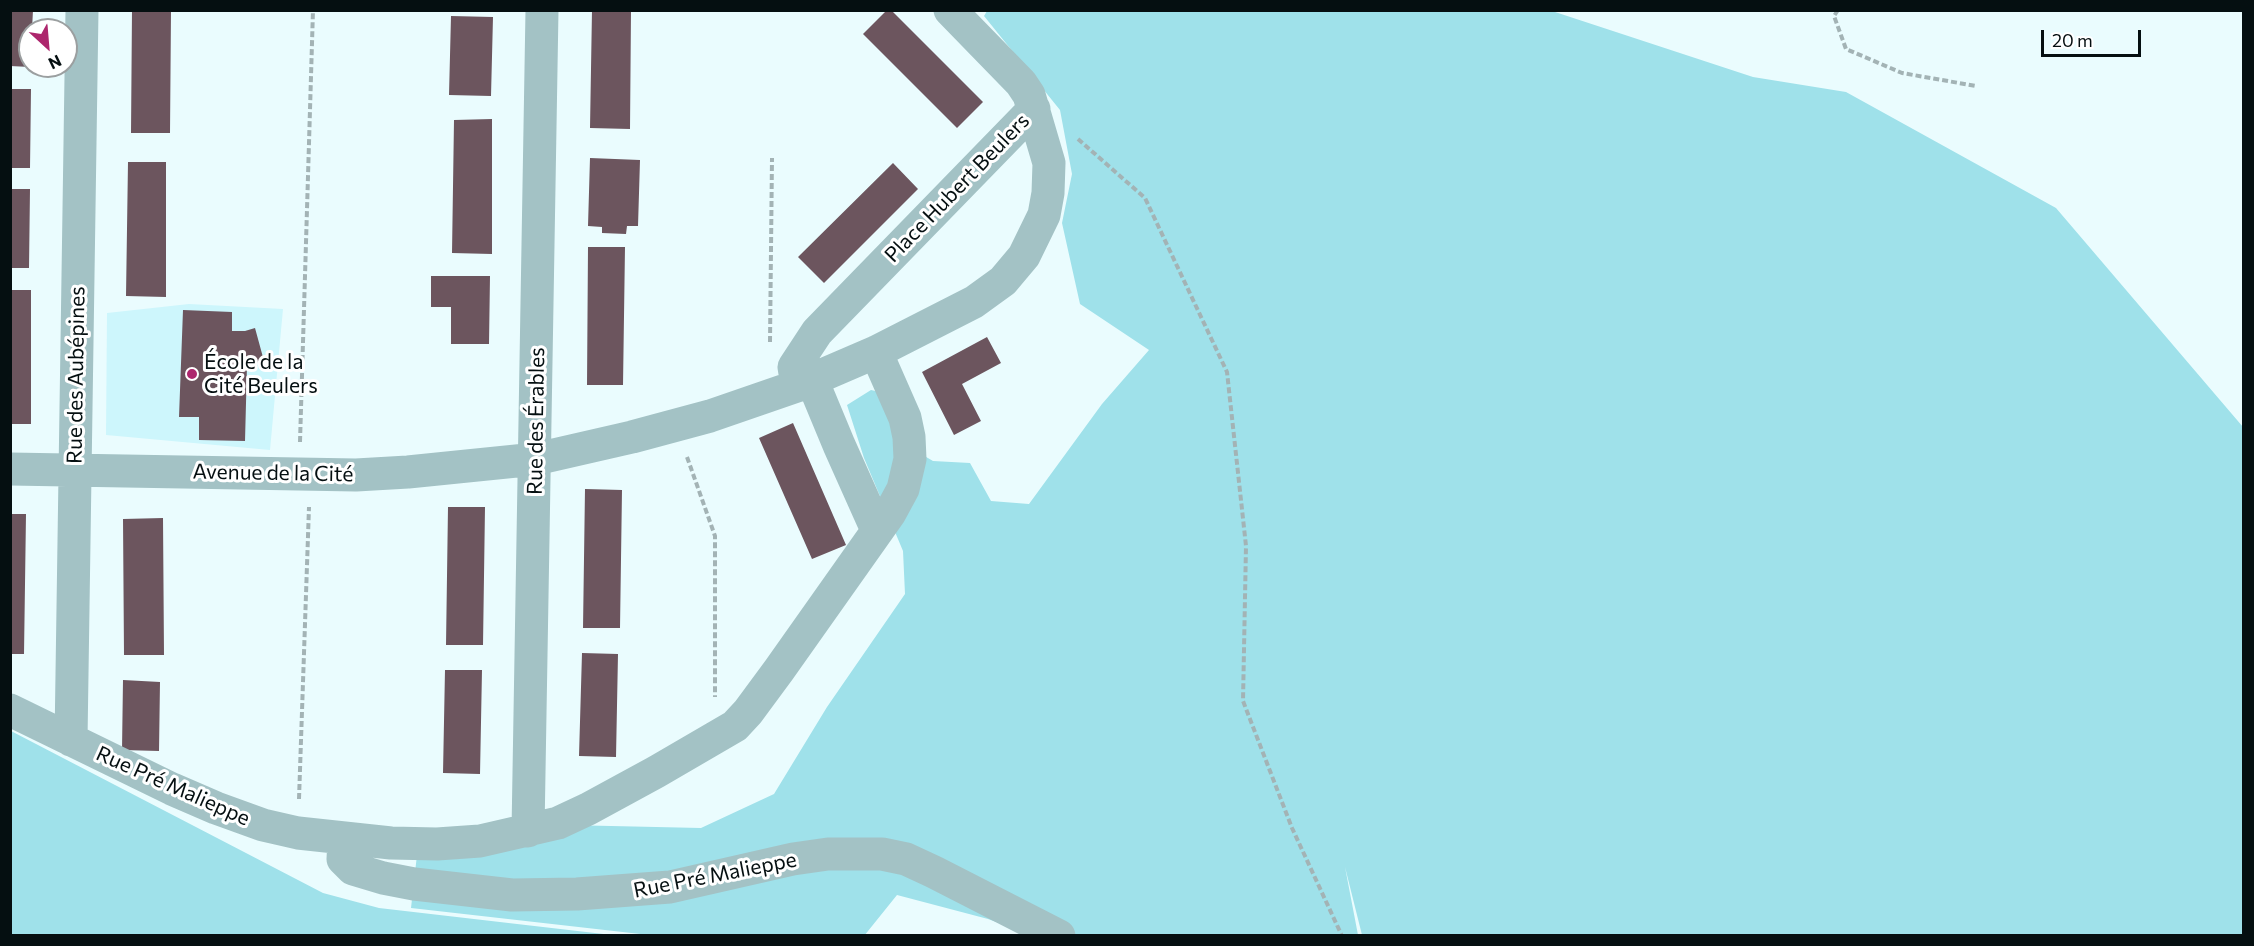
<!DOCTYPE html>
<meta charset="utf-8">
<style>
body{margin:0}
#map{position:relative;width:2254px;height:946px;overflow:hidden;background:#eafcfe;font-family:Commissioner,sans-serif}
canvas{display:block}
.frame{position:absolute;inset:0;border:12px solid #050f11;pointer-events:none}
.north{position:absolute;left:18px;top:18px;width:60px;height:60px;box-sizing:border-box;background:#fff;border:2px solid #9b9fa0;border-radius:50%;rotate:154deg;font-size:16px;font-weight:700;line-height:24px;text-align:center;color:#050f11}
.north::after{content:'';display:block;margin:auto;width:21px;height:27px;background:#ad266d;clip-path:polygon(50% 0,100% 100%,50% 72%,0 100%)}
.scale{position:absolute;left:2041px;top:30px;width:100px;height:27px;box-sizing:border-box;border:3px solid #050f11;border-top:0;padding-left:8px;font-size:18px;line-height:21px;white-space:nowrap;color:#050f11;-webkit-text-stroke:4px #fff;paint-order:stroke}
</style>
<div id="map">
<canvas width="2254" height="946"></canvas>
<div class="frame"></div>
<div class="north">N</div>
<div class="scale">20 m</div>
</div>
<script>
const c = document.querySelector('canvas').getContext('2d');
c.lineJoin = 'round';
function fillPath(path, color) { c.fillStyle = color; c.fill(path, 'evenodd'); }
const poly = rows => new Path2D(rows.map(r => 'M' + r).join(''));
function trace(path, color, width, dash) { c.strokeStyle = color; c.lineWidth = width; c.lineCap = dash ? 'butt' : 'round'; c.setLineDash(dash || []); c.stroke(path); }
function drawText(font, color, halo, rows, align = 'center') {
  c.font = font + ' Commissioner,sans-serif'; c.lineWidth = 6; c.setLineDash([]); c.textBaseline = 'middle'; c.strokeStyle = halo; c.fillStyle = color; for (const [text, x, y, turn = 0] of rows) {
    c.save(); c.translate(x, y); c.rotate((+turn || 0) * Math.PI / 180); c.textAlign = isNaN(turn) ? turn : align; if (halo) c.strokeText(text, 0, 0); c.fillText(text, 0, 0); c.restore();
  }
}
fillPath(poly([
 [189,304,283,309,270,450,106,435,107,313]
]), '#cdf6fc');
fillPath(poly([
 [987,11,1552,11,1753,77,1846,92,2056,208,2243,427,2243,935,1362,935,1345,867,1358,935,1032,935,988,919,897,895,864,936,649,935,411,908,418,846,566,825,701,828,774,794,827,707,905,594,903,551,864,458,847,405,871,390,884,393,904,444,933,461,970,463,991,501,1029,504,1102,404,1149,350,1080,304,1062,223,1072,174,1060,110,984,16],
 [11,731,323,893,379,908,612,935,11,935]
]), '#9fe1ea');
fillPath(poly([
 [10,10,33,10,32,30,30,30,30,67,10,66],
 [132,10,171,10,170,133,131,133],
 [592,10,631,10,630,129,590,128],
 [887,10,891,10,983,102,957,128,863,34],
 [451,16,493,17,491,96,449,95],
 [10,89,31,89,30,168,10,168],
 [492,119,492,254,452,253,454,120],
 [590,158,640,160,638,226,627,226,626,234,602,233,602,227,588,226],
 [128,162,166,162,166,297,126,296],
 [893,163,918,189,824,283,798,257],
 [10,189,30,189,29,268,10,268],
 [588,247,625,247,623,385,587,385],
 [431,276,490,276,489,344,451,344,451,307,431,307],
 [10,290,31,290,31,424,10,424],
 [183,310,232,312,232,331,245,331,255,328,264,361,247,365,245,441,199,440,199,417,179,417],
 [987,337,1001,363,962,384,981,421,954,435,922,372],
 [793,423,846,545,812,559,759,438],
 [585,489,622,490,620,628,583,628],
 [448,507,485,507,483,645,446,645],
 [10,514,26,514,24,654,10,654],
 [163,518,164,655,124,655,123,519],
 [582,653,618,654,616,757,579,756],
 [445,670,482,670,480,774,443,773],
 [123,680,160,682,159,751,122,750]
]), '#6c555e');
trace(poly([
 [1838,10,1834,16,1846,49,1902,73,1976,86],
 [1078,139,1145,198,1227,372,1246,546,1243,701,1292,828,1342,936],
 [770,342,772,158],
 [300,442,313,10],
 [687,457,715,536,715,697],
 [299,799,309,507]
]), '#a3b3b5', 4, [6, 3]);
trace(poly([
 [812,380,839,445,877,530],
 [797,386,794,367,817,332,1034,109],
 [10,469,356,475,408,472,536,459,632,437,710,416,797,386,876,352,974,302,1003,281,1024,256,1044,215,1048,193,1049,163,1029,95,1021,83,950,10],
 [10,710,172,789,216,808,263,825,298,833,391,843,437,844,480,841,558,823,588,809,656,772,735,726,748,712,779,670,890,513,903,489,910,459,909,437,905,418,876,352],
 [71,740,82,10],
 [528,831,542,10],
 [344,839,343,859,353,869,383,878,414,884,512,895,577,894,670,887,793,859,828,854,882,854,906,859,934,872,1059,936]
]), '#a3c2c5', 33);
for (const [x, y, r, color] of [
 [192,374,6,"#ad266d"]
]) { const dot = new Path2D(); dot.arc(x, y, r, 0, 2 * Math.PI); c.fillStyle = color; c.fill(dot); trace(dot, '#fff', 2); }
drawText('21px', '#050f11', '#fff', [
 ["Place Hubert Beulers",957,188,-46],
 ["Rue des Aubépines",76,375,-89],
 ["Rue des Érables",536,421,-89],
 ["Avenue de la Cité",273,473,1],
 ["Rue Pré Malieppe",173,786,24],
 ["Rue Pré Malieppe",715,875,-11]
]);
drawText('21px', '#050f11', '#fff', [
 ["École de la",204,362],
 ["Cité Beulers",204,386]
], 'left');
</script>
